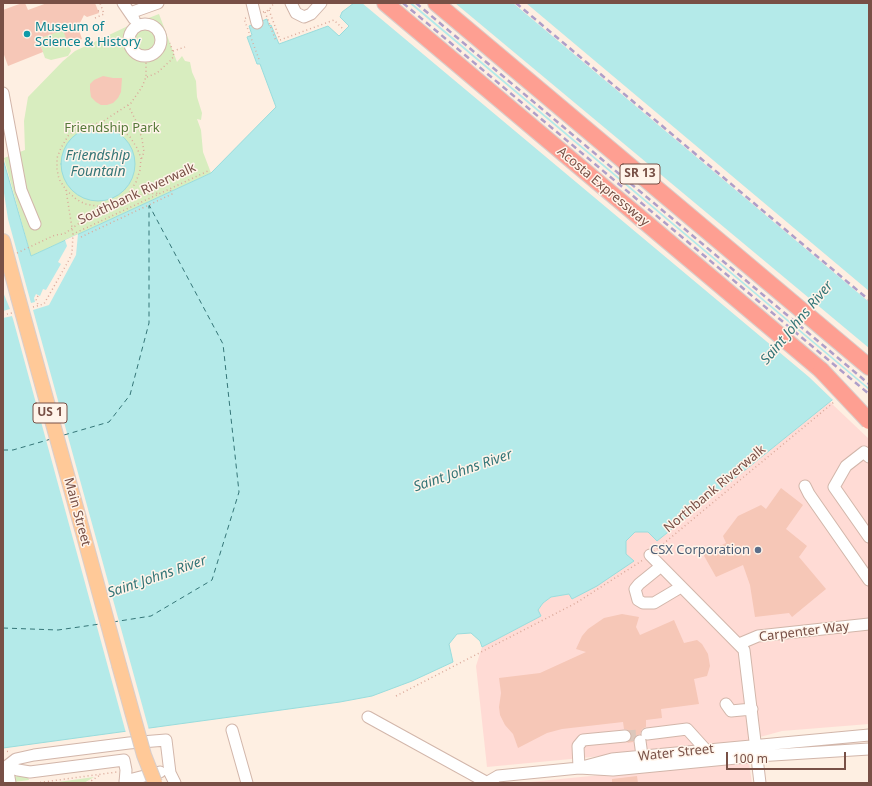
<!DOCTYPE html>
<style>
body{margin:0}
#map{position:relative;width:872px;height:786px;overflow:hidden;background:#feefe2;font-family:"Noto Sans",sans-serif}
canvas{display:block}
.frame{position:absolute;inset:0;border:4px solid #785046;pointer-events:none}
.scale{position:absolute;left:726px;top:752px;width:120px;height:18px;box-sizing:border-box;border:2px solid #785046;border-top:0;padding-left:5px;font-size:12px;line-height:14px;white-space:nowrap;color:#785046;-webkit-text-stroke:3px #fff4ea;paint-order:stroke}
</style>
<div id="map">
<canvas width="872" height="786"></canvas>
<div class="frame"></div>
<div class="scale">100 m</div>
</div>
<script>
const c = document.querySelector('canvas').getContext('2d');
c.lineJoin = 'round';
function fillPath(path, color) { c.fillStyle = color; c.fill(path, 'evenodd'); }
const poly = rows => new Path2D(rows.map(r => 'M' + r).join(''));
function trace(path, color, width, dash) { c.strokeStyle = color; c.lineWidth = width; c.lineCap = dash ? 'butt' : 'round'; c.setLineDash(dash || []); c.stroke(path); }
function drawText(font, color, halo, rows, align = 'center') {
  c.font = font + ' "Noto Sans",sans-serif'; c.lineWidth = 3; c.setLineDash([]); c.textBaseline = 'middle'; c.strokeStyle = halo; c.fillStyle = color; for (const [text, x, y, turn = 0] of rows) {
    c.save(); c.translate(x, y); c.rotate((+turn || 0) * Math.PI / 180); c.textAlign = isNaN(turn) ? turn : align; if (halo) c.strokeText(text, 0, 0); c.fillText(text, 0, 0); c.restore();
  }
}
fillPath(poly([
 [830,402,869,439,869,724,782,731,738,743,487,767,476,666,482,647,540,616,538,611,543,603,551,597,569,594,573,599,633,561,626,554,626,541,635,532,648,532,657,541],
 [743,761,749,763,752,783,520,783]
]), '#ffdbd5');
fillPath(poly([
 [159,14,177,62,182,56,185,61,190,62,192,72,196,81,197,97,202,113,201,120,197,119,201,130,203,152,211,173,31,256,4,158,25,150,24,121,28,97,63,61,75,51,128,26],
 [58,28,68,32,66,36,71,51,68,56,51,60,45,58,39,41,40,38,56,32],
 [14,773,27,775,29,780,14,782],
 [94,777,84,783,50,783,51,783]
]), '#d8edbf');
const water = poly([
 [354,3,869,3,869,404,847,388,657,541,648,532,635,532,626,541,626,554,634,561,597,586,572,599,569,594,551,597,543,603,538,610,541,616,482,647,480,641,471,633,457,634,449,644,453,662,412,681,372,696,340,702,3,748,3,159,31,256,211,173,276,107,260,64,257,64,247,37,252,35,249,26,267,19,269,26,271,25,279,44,328,26,339,36,349,26,340,17,342,12,354,3],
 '61 164a37 37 0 1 1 74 0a37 37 0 1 1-74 0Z'
]);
fillPath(water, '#b4eae9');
trace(water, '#99dcdc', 1);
fillPath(poly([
 [362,3,409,3,869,390,869,406,848,390,834,401,809,377],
 [412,3,455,3,869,348,869,388],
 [513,3,526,3,869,291,869,302],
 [3,161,4,193,8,219,31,303,35,302,34,298,36,294,40,296,43,289,46,290,61,264,58,262,67,246,65,240,78,234,76,255,49,305,33,310,149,730,126,733,13,319,12,316,3,318,3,311,10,309,3,292]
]), '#feefe2');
trace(poly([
 [64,435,109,422,130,395,149,323,149,206],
 [3,450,13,450,51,439],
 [113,622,151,616,212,580,239,492,223,344,149,205],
 [3,628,58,630,100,624]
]), '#357678', 1, [5, 4]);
fillPath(poly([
 [22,3,25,3,28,10,47,3,95,3,99,13,87,17,84,15,78,27,82,39,68,44,63,30,38,39,43,52,8,66,3,52,3,10],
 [103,76,113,78,122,78,121,92,118,98,113,103,107,105,101,105,96,102,91,97,90,90,90,84,94,80],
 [781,488,803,505,786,529,807,546,799,557,826,589,792,617,789,613,755,617,750,585,743,565,716,577,703,554,726,543,723,536,738,516,761,505,766,509],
 [622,614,639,617,636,627,640,635,674,620,684,643,697,640,702,644,708,654,710,666,707,676,694,679,699,704,661,709,662,718,646,720,646,727,642,729,640,734,635,736,633,742,627,743,631,739,632,735,628,730,624,729,623,722,562,729,547,733,518,748,513,734,505,725,500,715,499,707,501,693,499,678,540,673,586,652,576,649,582,636,588,629,604,618],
 [637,776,638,783,612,783,612,779]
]), '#f6c7b7');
trace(poly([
 [625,736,640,735]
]), '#dcc7bb', 11, [11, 5.5]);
const minor = poly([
 [123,3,134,19],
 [252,3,257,23],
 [291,3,296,13,304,17,311,14,321,3],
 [130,13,158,3],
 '129 40a16 16 0 1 1 32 0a16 16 0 1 1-32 0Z',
 [3,93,21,190,35,224],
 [869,457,864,452,846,466,834,487,869,537],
 [805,486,809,494,869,580],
 [650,555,744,650,760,783],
 [660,567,639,584,635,589,638,600,643,603,654,603,681,587],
 [739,644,758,636,869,624],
 [726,704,731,711,752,709],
 [368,717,486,782],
 [232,730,247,783],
 [647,734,687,729,706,750],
 [640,741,643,763],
 [7,766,16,759,34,755,129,743,166,740,170,773,175,783],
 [7,766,18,770,30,772,124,760,126,770,125,783],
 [7,766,10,783],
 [582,767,612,759,869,735],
 [579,768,578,746,583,740,625,736],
 [125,781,160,772],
 [486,783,498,776,579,768,613,770,757,756,869,749]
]);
const major = poly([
 [3,241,18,297],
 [82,529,119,665]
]);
const highway = poly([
 [385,3,821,370],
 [436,3,869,367]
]);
trace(minor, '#d2b6aa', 13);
trace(major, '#d9cecb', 16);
trace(highway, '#d9cecb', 18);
trace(poly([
 [269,10,280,40,334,20,342,28],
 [98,11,102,10],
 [263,12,269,10,274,3],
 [265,12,276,41],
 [95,18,104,14,100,3],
 [246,18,244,19,260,62],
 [173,51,185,47],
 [147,77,157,73,170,61,174,56,170,43],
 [128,105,137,123,142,139,144,152,141,160],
 [102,122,122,130,130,137,137,148,141,158,140,170,136,182,129,193,119,201,108,205,97,206,85,204,76,199,66,190,59,179,57,169,57,158,61,148,68,136,77,128,102,122,131,103,142,87,146,77,146,56],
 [66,190,73,234],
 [121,200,145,194,160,193],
 [81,237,172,194,170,189],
 [17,253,55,235,64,234,102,207],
 [38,296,36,299,38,305],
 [33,307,44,304,69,260,72,253,73,234,208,171],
 [3,315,12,313],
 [657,549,834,402],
 [396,696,576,603,643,560],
 [3,752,11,751],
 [36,783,117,772],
 [88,783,100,775]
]), '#dba99a', 1.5, [1, 3]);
trace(minor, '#fff', 11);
trace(major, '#ffc998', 14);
trace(highway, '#fe9f92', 16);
trace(poly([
 [403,3,869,394],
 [416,3,869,384],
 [516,3,869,300]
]), '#af9fc9', 2.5, [6, 4]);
const majorBridge = poly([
 [18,297,82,529],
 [119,665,144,755,155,783]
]);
const highwayBridge = poly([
 [821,370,869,421]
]);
trace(majorBridge, '#d9cecb', 16, []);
trace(highwayBridge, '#d9cecb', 18, []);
trace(majorBridge, '#ffc998', 14);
trace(highwayBridge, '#fe9f92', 16);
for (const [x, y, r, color] of [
 [27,34,4,"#0f9aa8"],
 [758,550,4,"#5c6f8a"]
]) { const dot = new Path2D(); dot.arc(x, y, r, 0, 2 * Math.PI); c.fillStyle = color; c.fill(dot); trace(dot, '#fff4ea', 1.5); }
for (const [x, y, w] of [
 [640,174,40],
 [50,413,34]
]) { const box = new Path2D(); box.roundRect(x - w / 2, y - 10, w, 20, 3); c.fillStyle = '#fff4ea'; c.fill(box); trace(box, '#785046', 1); }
drawText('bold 12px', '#785046', null, [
 ["SR 13",640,174],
 ["US 1",50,413]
]);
drawText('13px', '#0d838f', '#fff4ea', [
 ["Museum of",35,27],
 ["Science & History",35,42]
], 'left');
drawText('13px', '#567a3a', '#fff4ea', [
 ["Friendship Park",112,128]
]);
drawText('13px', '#785046', '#fff4ea', [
 ["Acosta Expressway",603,187,40],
 ["Southbank Riverwalk",137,194,-25],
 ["Northbank Riverwalk",715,489,-40],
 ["Main Street",77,512,75],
 ["Carpenter Way",804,632,-7],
 ["Water Street",676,753,-6]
]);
drawText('13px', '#4e5e75', '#fff4ea', [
 ["CSX Corporation",750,550]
], 'right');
drawText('italic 14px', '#357678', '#fff4ea', [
 ["Friendship",98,156],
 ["Fountain",98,172],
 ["Saint Johns River",797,323,-50],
 ["Saint Johns River",463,471,-19],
 ["Saint Johns River",157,577,-19]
]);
</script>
